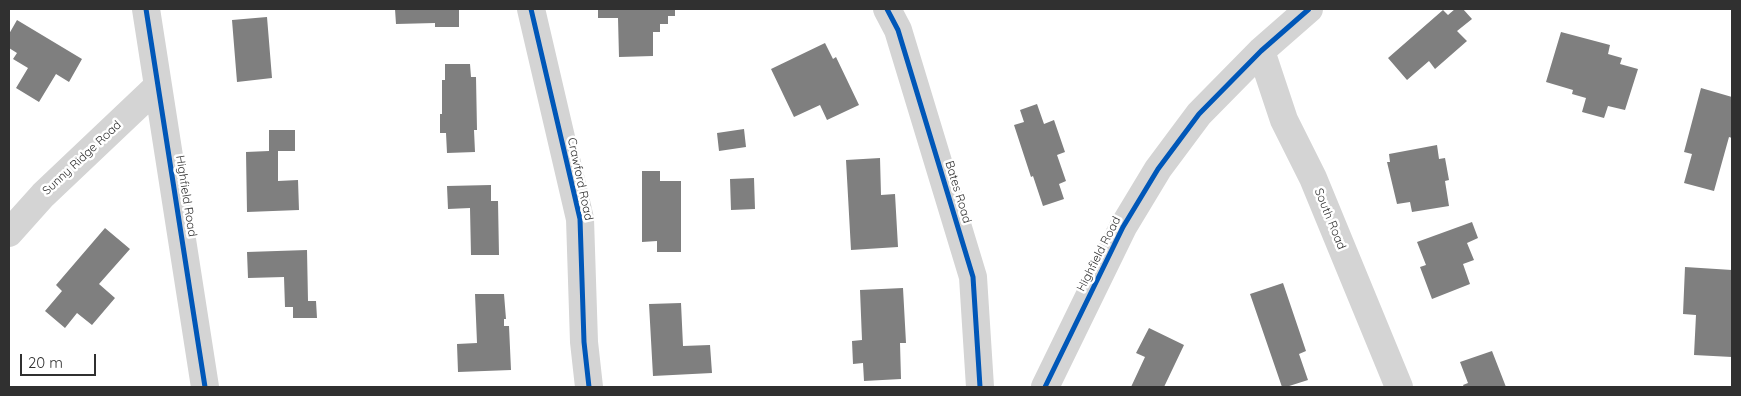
<!DOCTYPE html>
<style>
body{margin:0}
#map{position:relative;width:1741px;height:396px;overflow:hidden;background:#fff;font-family:Quicksand,sans-serif}
canvas{display:block}
.frame{position:absolute;inset:0;border:10px solid #303030;pointer-events:none}
.scale{position:absolute;left:20px;top:354px;width:76px;height:22px;box-sizing:border-box;border:2px solid #303030;border-top:0;padding-left:6px;font-size:15px;line-height:18px;white-space:nowrap;color:#303030;-webkit-text-stroke:4px #fff;paint-order:stroke}
</style>
<div id="map">
<canvas width="1741" height="396"></canvas>
<div class="frame"></div>
<div class="scale">20 m</div>
</div>
<script>
const c = document.querySelector('canvas').getContext('2d');
c.lineJoin = 'round';
function fillPath(path, color) { c.fillStyle = color; c.fill(path, 'evenodd'); }
const poly = rows => new Path2D(rows.map(r => 'M' + r).join(''));
function trace(path, color, width, dash) { c.strokeStyle = color; c.lineWidth = width; c.lineCap = dash ? 'butt' : 'round'; c.setLineDash(dash || []); c.stroke(path); }
function drawText(font, color, halo, rows, align = 'center') {
  c.font = font + ' Quicksand,sans-serif'; c.lineWidth = 5; c.setLineDash([]); c.textBaseline = 'middle'; c.strokeStyle = halo; c.fillStyle = color; for (const [text, x, y, turn = 0] of rows) {
    c.save(); c.translate(x, y); c.rotate((+turn || 0) * Math.PI / 180); c.textAlign = isNaN(turn) ? turn : align; if (halo) c.strokeText(text, 0, 0); c.fillText(text, 0, 0); c.restore();
  }
}
fillPath(poly([
 [395,9,459,9,459,27,435,27,435,23,396,24],
 [598,9,675,9,675,16,668,16,668,24,660,24,660,32,653,32,653,56,619,57,618,18,598,18],
 [1455,9,1463,9,1472,19,1457,31,1467,41,1435,69,1429,61,1407,80,1388,58,1443,10,1448,15],
 [267,17,272,78,237,82,232,20],
 [17,20,82,59,69,82,56,74,39,102,16,88,28,68,13,59,17,53,9,48,9,34],
 [1561,32,1610,45,1608,54,1622,58,1620,64,1638,69,1625,110,1608,106,1604,118,1582,112,1586,98,1572,94,1573,90,1546,82],
 [825,43,833,59,836,57,859,105,827,120,820,105,794,117,771,69],
 [445,64,470,64,471,77,476,77,477,130,474,130,475,152,447,153,446,133,440,133,440,114,442,114,442,80,445,80],
 [1701,88,1732,97,1732,138,1729,137,1714,191,1684,183,1692,154,1684,152],
 [1037,104,1044,124,1054,120,1065,152,1057,155,1066,181,1059,184,1064,199,1043,206,1033,176,1031,177,1014,125,1024,122,1020,110],
 [744,129,746,147,719,151,717,133],
 [269,130,295,130,295,151,278,151,278,181,298,180,299,210,247,212,246,152,269,151],
 [1437,145,1439,159,1445,158,1449,180,1445,181,1449,206,1412,212,1410,202,1397,204,1387,162,1390,162,1389,154],
 [880,158,881,195,895,194,898,247,851,250,846,160],
 [642,171,660,171,660,181,681,181,681,252,657,252,657,241,642,242],
 [754,178,755,209,731,210,730,179],
 [491,185,491,201,498,201,499,255,471,255,470,208,448,209,447,186],
 [1472,222,1478,238,1467,243,1474,260,1463,264,1470,284,1432,299,1420,267,1426,265,1417,242],
 [105,228,130,249,99,284,115,298,92,325,77,313,65,328,45,311,62,291,56,285],
 [307,250,308,301,316,301,317,318,293,318,293,307,285,307,284,277,248,278,247,252],
 [1685,267,1732,270,1732,357,1694,355,1696,315,1683,314],
 [1283,283,1306,351,1299,354,1308,380,1286,387,1282,387,1250,294],
 [903,288,906,343,900,343,901,379,864,381,863,363,853,364,852,341,862,340,860,290],
 [475,294,504,294,506,319,504,319,504,326,509,326,511,370,458,372,457,344,477,343],
 [681,303,683,346,710,345,712,373,653,376,649,304],
 [1149,328,1184,345,1164,387,1131,387,1145,357,1136,353],
 [1492,351,1506,387,1464,387,1463,385,1468,383,1460,362]
]), '#7f7f7f');
trace(poly([
 [146,9,205,387],
 [531,9,580,219,584,342,589,387],
 [887,9,898,30,973,277,980,387],
 [1261,51,1284,120,1313,178,1399,387],
 [9,233,43,195,158,86],
 [1045,387,1123,227,1158,169,1199,114,1261,51,1309,9]
]), '#d4d4d4', 28);
trace(poly([
 [146,9,205,387],
 [531,9,580,219,584,342,589,387],
 [887,9,898,30,973,277,980,387],
 [1045,387,1123,227,1158,169,1199,114,1261,51,1309,9]
]), '#0057b8', 5);
drawText('12px', '#303030', '#fff', [
 ["Sunny Ridge Road",82,158,-43],
 ["Crawford Road",580,179,78],
 ["Bates Road",958,192,73],
 ["Highfield Road",186,196,81],
 ["South Road",1330,219,68],
 ["Highfield Road",1099,254,-63]
]);
</script>
